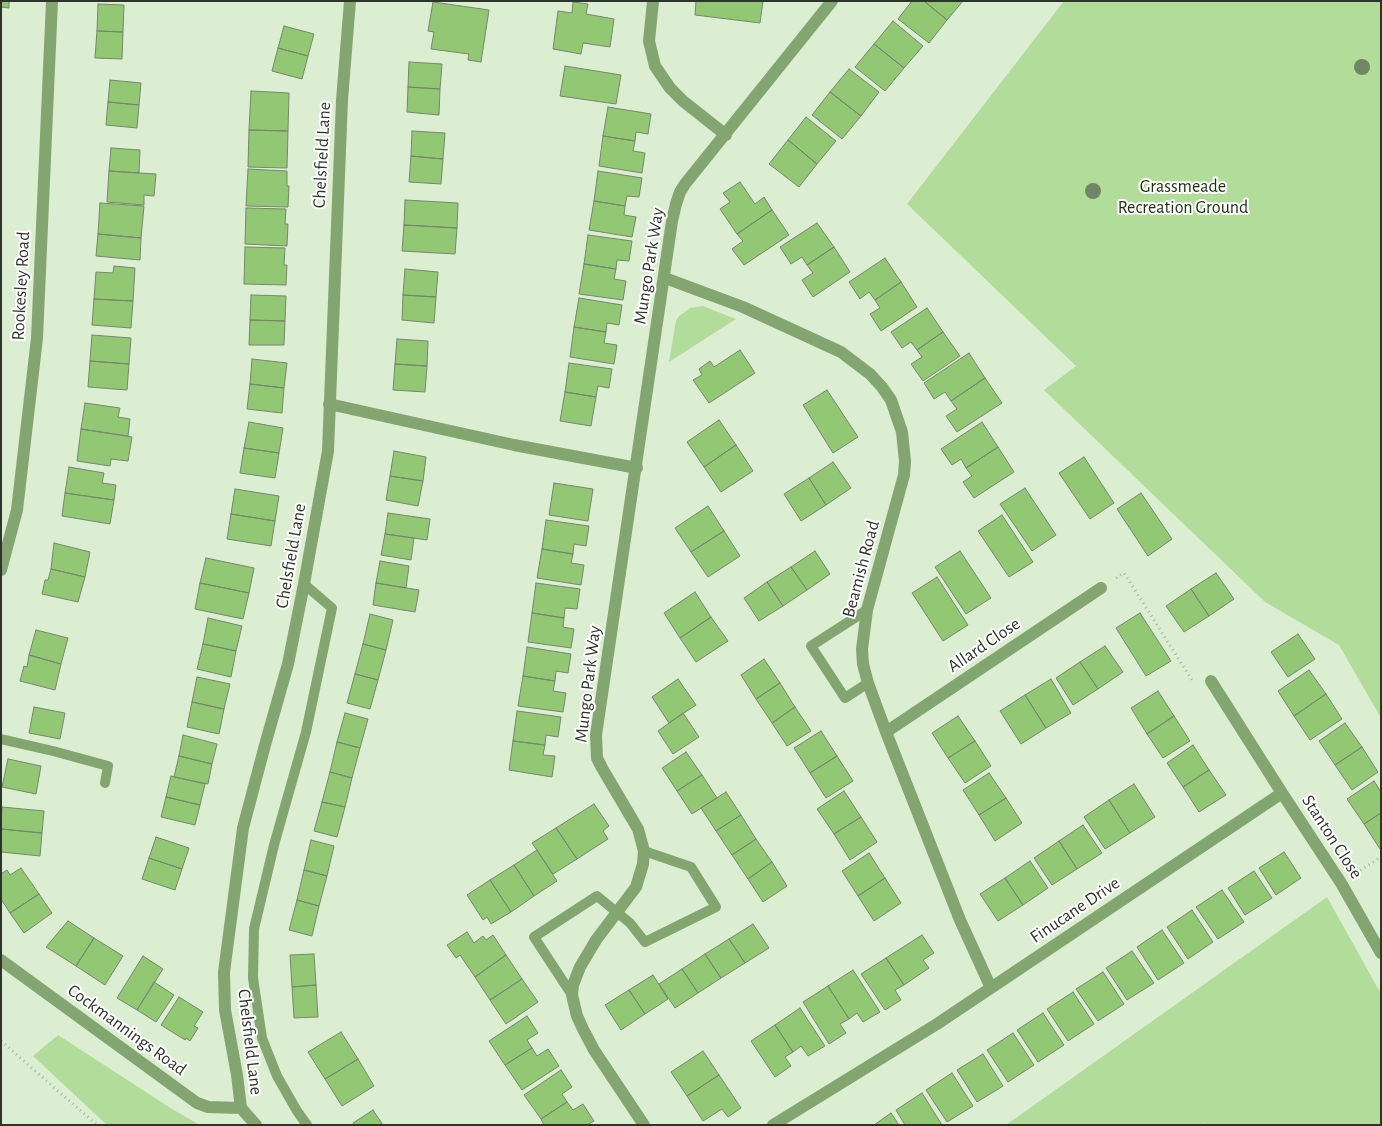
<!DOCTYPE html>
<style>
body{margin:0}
#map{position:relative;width:1382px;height:1126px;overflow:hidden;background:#dceed2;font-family:"Alegreya Sans",sans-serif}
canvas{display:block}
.frame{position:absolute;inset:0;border:2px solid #2d3429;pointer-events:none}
</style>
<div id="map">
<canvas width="1382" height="1126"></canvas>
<div class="frame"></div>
</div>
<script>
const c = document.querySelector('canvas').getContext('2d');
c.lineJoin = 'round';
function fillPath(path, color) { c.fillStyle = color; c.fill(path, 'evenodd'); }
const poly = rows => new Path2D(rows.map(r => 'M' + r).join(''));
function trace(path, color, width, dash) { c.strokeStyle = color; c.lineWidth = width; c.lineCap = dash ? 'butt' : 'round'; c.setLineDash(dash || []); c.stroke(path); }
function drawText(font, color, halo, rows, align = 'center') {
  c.font = font + ' "Alegreya Sans",sans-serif'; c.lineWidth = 4; c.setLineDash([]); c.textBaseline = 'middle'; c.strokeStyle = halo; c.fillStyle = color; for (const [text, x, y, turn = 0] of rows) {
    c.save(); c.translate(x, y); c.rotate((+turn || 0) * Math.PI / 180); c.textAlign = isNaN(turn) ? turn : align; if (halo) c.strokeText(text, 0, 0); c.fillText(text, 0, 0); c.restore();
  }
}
fillPath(poly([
 [1064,1,1381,1,1381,718,1339,645,1265,602,1044,390,1076,366,907,204],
 [703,306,736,319,669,362,676,321,679,316,690,308],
 [1327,897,1381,994,1381,1125,1206,1125,1204,1123,1201,1125,1006,1125],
 [58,1035,172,1109,200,1125,107,1125,33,1056]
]), '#b1dc9a');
const building = poly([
 [1,1,9,1,9,8,1,7,1,1],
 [696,1,763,1,760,23,695,15,696,1],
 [912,1,924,1,947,20,929,43,898,19,912,1],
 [924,1,963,1,947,20,924,1],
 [433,2,489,10,481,62,468,60,469,54,431,49,434,32,428,31,433,2],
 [573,2,588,4,586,14,614,19,610,47,583,43,581,54,553,49,558,11,572,13,573,2],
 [98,4,124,5,123,32,97,31,98,4],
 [893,21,923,46,904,68,874,44,893,21],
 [284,26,314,34,308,56,278,48,284,26],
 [97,31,123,32,122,59,95,58,97,31],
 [874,44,904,68,885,91,855,67,874,44],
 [278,48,308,56,302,79,272,71,278,48],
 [409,62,442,64,440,89,408,87,409,62],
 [565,66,621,75,616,104,560,96,565,66],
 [849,69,879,92,861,116,830,92,849,69],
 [110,80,141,83,139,105,108,102,110,80],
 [408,87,440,89,439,115,407,112,408,87],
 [251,91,289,93,288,131,249,130,251,91],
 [830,92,861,116,842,139,812,115,830,92],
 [108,102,139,105,137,128,106,125,108,102],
 [608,107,651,114,648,134,636,132,635,141,603,136,608,107],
 [806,117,836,141,817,164,788,140,806,117],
 [249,130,288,131,287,168,248,167,249,130],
 [412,131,445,133,443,159,411,156,412,131],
 [603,136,635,141,633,151,645,153,642,173,599,166,603,136],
 [788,140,817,164,799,187,769,164,788,140],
 [111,148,140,150,139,173,109,171,111,148],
 [411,156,443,159,441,184,409,182,411,156],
 [248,169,287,171,287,186,289,186,288,207,246,206,248,169],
 [109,171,156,174,154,196,144,195,144,205,107,202,109,171],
 [598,171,642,178,639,197,627,196,625,206,594,201,598,171],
 [740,182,755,204,764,197,772,210,737,234,720,209,730,202,723,193,740,182],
 [405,200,458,203,457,228,404,225,405,200],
 [594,201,625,206,624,215,636,217,632,237,589,230,594,201],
 [100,203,144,206,141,238,98,234,100,203],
 [246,208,286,209,285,224,288,224,287,246,245,244,246,208],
 [772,210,789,235,744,265,732,249,743,241,737,234,772,210],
 [817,223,834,247,807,265,802,257,791,264,780,247,817,223],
 [404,225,457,228,455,254,402,251,404,225],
 [98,234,141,238,140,260,96,256,98,234],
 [588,235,632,241,629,261,617,260,616,269,584,264,588,235],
 [245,247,285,248,284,265,287,265,286,285,244,284,245,247],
 [834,247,850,272,813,297,802,280,813,273,807,265,834,247],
 [885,258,901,282,875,300,869,292,860,299,849,282,885,258],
 [584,264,616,269,614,279,626,281,623,300,579,294,584,264],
 [114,266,135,268,133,301,94,299,96,272,113,273,114,266],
 [405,269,438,272,436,297,403,295,405,269],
 [901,282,917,307,881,331,870,314,880,308,875,300,901,282],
 [251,295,286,296,285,321,250,320,251,295],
 [403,295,436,297,434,323,402,320,403,295],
 [579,298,622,305,619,325,607,323,606,332,574,327,579,298],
 [94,299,133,301,131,328,92,325,94,299],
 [927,308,943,332,917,350,911,342,902,348,891,332,927,308],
 [250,320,285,321,284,345,249,345,250,320],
 [574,327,606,332,604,343,617,345,614,364,570,357,574,327],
 [943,332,960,356,923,381,911,364,922,357,917,350,943,332],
 [92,335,131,338,129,364,90,361,92,335],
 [397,339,428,341,427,366,395,364,397,339],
 [740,350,755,373,709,403,693,380,702,375,699,369,710,361,714,367,740,350],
 [969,353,985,378,951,401,945,392,934,399,924,383,969,353],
 [252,359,287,363,284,388,250,384,252,359],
 [90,361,129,364,127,390,88,387,90,361],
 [569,363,612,369,609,388,598,386,596,397,565,392,569,363],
 [395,364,427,366,425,392,393,390,395,364],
 [985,378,1002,403,957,432,946,416,957,409,951,401,985,378],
 [250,384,284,388,282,413,247,409,250,384],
 [827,390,858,437,833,453,803,405,827,390],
 [565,392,596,397,591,426,560,421,565,392],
 [85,403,120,408,118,417,130,419,128,436,81,429,85,403],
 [719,420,736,445,704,467,687,442,719,420],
 [249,422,283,428,279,453,244,448,249,422],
 [982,422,998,447,966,468,961,459,952,465,941,449,982,422],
 [81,429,132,437,128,461,111,459,110,466,77,461,81,429],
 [736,445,753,471,721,492,704,467,736,445],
 [998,447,1014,472,974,498,963,482,972,476,966,468,998,447],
 [244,448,279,453,275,478,240,473,244,448],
 [394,451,426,457,423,481,390,476,394,451],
 [1084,457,1114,503,1090,519,1059,473,1084,457],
 [833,462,851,488,826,505,809,478,833,462],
 [69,467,104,473,102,483,116,485,114,500,65,493,69,467],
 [390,476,423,481,418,506,386,500,390,476],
 [809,478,826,505,801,521,784,494,809,478],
 [554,483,593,489,588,521,549,515,554,483],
 [1025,488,1056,535,1032,551,1000,504,1025,488],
 [235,489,279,496,275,521,231,514,235,489],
 [65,493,114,500,110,524,62,516,65,493],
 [1141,493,1172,539,1148,556,1117,509,1141,493],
 [708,506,724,531,691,552,675,528,708,506],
 [388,513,430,519,427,540,385,534,388,513],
 [231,514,275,521,271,546,227,539,231,514],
 [1002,515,1033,562,1009,577,978,531,1002,515],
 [546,520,589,526,586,546,574,544,573,554,542,549,546,520],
 [724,531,740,556,708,577,691,552,724,531],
 [385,534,414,538,411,560,381,555,385,534],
 [54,543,90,552,85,577,51,569,54,543],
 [542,549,573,554,571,563,584,565,581,585,537,578,542,549],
 [815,551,830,574,807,590,791,567,815,551],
 [960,551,991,598,966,614,935,567,960,551],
 [206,558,254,568,249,593,200,583,206,558],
 [380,561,409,566,406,588,376,583,380,561],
 [791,567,807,590,783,606,767,582,791,567],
 [51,569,85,577,78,602,42,594,45,580,48,580,51,569],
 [1216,573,1234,599,1209,616,1191,589,1216,573],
 [937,577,968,625,943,641,912,593,937,577],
 [767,582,783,606,759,621,744,598,767,582],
 [200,583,249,593,243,619,195,609,200,583],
 [376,583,419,590,415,612,373,605,376,583],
 [536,583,580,589,577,609,565,608,564,618,532,613,536,583],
 [1191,589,1209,616,1184,632,1166,606,1191,589],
 [695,592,711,617,680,638,664,613,695,592],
 [532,613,564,618,563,627,574,629,571,648,528,642,532,613],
 [1140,613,1171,661,1146,676,1116,628,1140,613],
 [370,614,393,620,386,650,363,644,370,614],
 [711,617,728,641,696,662,680,638,711,617],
 [208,618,242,626,236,651,203,644,208,618],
 [36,630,68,638,61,664,29,655,36,630],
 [1298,634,1315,659,1288,677,1271,652,1298,634],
 [203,644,236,651,231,677,197,669,203,644],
 [363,644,386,650,378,680,355,674,363,644],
 [1105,646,1123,672,1098,689,1080,662,1105,646],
 [527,647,571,654,568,673,556,671,555,681,523,676,527,647],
 [29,655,61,664,55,690,20,681,24,666,27,667,29,655],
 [764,659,780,683,756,699,741,675,764,659],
 [1080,662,1098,689,1073,705,1056,678,1080,662],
 [1309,670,1326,694,1294,716,1278,691,1309,670],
 [355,674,378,680,370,709,347,703,355,674],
 [523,676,555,681,553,691,566,693,563,712,518,706,523,676],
 [197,677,230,684,224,709,192,702,197,677],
 [678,679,696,705,669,723,652,697,678,679],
 [1051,679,1071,713,1046,728,1025,695,1051,679],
 [780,683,795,707,772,723,756,699,780,683],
 [1158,691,1174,716,1147,734,1131,708,1158,691],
 [1326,694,1342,719,1310,740,1294,716,1326,694],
 [1025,695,1046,728,1021,744,1000,711,1025,695],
 [192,702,224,709,219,734,187,727,192,702],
 [34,707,65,713,60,739,29,733,34,707],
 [795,707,811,731,787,746,772,723,795,707],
 [517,711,561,717,558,737,546,735,545,745,513,741,517,711],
 [345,713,368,719,360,748,337,742,345,713],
 [683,713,699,737,673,754,658,731,683,713],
 [958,716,975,741,948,758,932,733,958,716],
 [1174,716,1190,741,1163,758,1147,734,1174,716],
 [1345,723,1362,747,1335,765,1319,741,1345,723],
 [821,731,837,756,810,773,794,748,821,731],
 [183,735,217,744,212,764,179,756,183,735],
 [513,741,545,745,543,755,555,756,552,777,509,770,513,741],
 [975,741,991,766,965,783,948,758,975,741],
 [337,742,360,748,352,778,330,772,337,742],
 [1193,745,1209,770,1183,787,1167,763,1193,745],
 [1362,747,1378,772,1352,790,1335,765,1362,747],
 [686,752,702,775,677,791,662,768,686,752],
 [179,756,212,764,208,784,174,777,179,756],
 [837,756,853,781,826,798,810,773,837,756],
 [8,759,41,766,36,794,2,787,8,759],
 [1209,770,1226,795,1199,812,1183,787,1209,770],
 [330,772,352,778,345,807,322,802,330,772],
 [989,773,1006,798,979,815,963,790,989,773],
 [702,775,717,798,692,814,677,791,702,775],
 [171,776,205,784,200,805,166,797,171,776],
 [1374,781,1381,792,1381,813,1364,824,1347,799,1374,781],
 [1134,784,1155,817,1130,833,1109,800,1134,784],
 [844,791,861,817,834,834,817,809,844,791],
 [726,792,741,815,716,831,701,808,726,792],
 [166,797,200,805,195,825,161,817,166,797],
 [1006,798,1022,823,995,841,979,815,1006,798],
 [1109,800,1130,833,1105,849,1084,817,1109,800],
 [322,802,345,807,337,837,314,831,322,802],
 [594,804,609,826,603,831,608,839,577,859,556,828,594,804],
 [2,807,44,811,42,833,1,829,2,807],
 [1381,813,1381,848,1380,849,1364,824,1381,813],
 [741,815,756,839,732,855,716,831,741,815],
 [861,817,877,842,850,860,834,834,861,817],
 [1083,825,1102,853,1077,869,1059,841,1083,825],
 [556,828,577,859,553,874,532,843,556,828],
 [1,829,42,833,40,856,1,852,1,829],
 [156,837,189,848,182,869,149,858,156,837],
 [756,839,772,862,748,879,732,855,756,839],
 [311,840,334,846,327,876,304,870,311,840],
 [1059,841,1077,869,1052,885,1034,858,1059,841],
 [537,850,557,881,534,896,514,865,537,850],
 [1284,852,1301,878,1276,895,1259,868,1284,852],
 [869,853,885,878,858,896,842,871,869,853],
 [149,858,182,869,175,890,142,879,149,858],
 [1030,861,1048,888,1023,905,1005,878,1030,861],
 [772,862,787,886,763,902,748,879,772,862],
 [514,865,534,896,511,912,490,880,514,865],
 [21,868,39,894,10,913,1,899,1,874,7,870,10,875,21,868],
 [304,870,327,876,319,906,297,900,304,870],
 [1254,871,1272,898,1245,915,1228,888,1254,871],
 [885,878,901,903,874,921,858,896,885,878],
 [1005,878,1023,905,998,921,980,894,1005,878],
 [490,880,511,912,491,924,487,917,483,920,467,895,490,880],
 [1222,890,1244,922,1218,939,1196,907,1222,890],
 [39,894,52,913,24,933,10,913,39,894],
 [297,900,319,906,312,936,289,930,297,900],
 [1192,910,1213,942,1188,959,1167,927,1192,910],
 [68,921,94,938,76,966,46,947,68,921],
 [753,924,769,948,745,963,729,939,753,924],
 [1162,930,1184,963,1158,980,1137,947,1162,930],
 [467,932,474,943,483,936,486,940,493,935,506,955,475,977,460,955,456,958,447,945,467,932],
 [922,935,934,953,923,960,929,968,904,985,886,958,922,935],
 [94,938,123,956,105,985,76,966,94,938],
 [729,939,745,963,721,978,705,954,729,939],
 [1132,951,1154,983,1127,1000,1106,968,1132,951],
 [314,954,316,985,292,987,290,955,314,954],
 [705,954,721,978,698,993,682,969,705,954],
 [506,955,522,979,490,1000,475,977,506,955],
 [143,956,163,969,137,1010,117,998,143,956],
 [886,958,904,985,895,990,901,1000,885,1010,861,974,886,958],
 [682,969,698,993,675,1008,659,984,682,969],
 [853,970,880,1012,863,1022,857,1013,849,1019,828,986,853,970],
 [1103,972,1124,1004,1098,1021,1076,989,1103,972],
 [653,975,668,999,645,1014,629,990,653,975],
 [522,979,538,1002,506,1024,490,1000,522,979],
 [154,982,174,995,156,1022,137,1010,154,982],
 [316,985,318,1017,294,1018,292,987,316,985],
 [828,986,849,1019,840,1024,846,1033,829,1044,803,1002,828,986],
 [629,990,645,1014,621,1030,605,1005,629,990],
 [1073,992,1094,1024,1068,1041,1047,1009,1073,992],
 [179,997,203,1012,194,1026,198,1028,190,1041,186,1038,185,1040,161,1025,179,997],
 [800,1008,825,1046,808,1056,801,1046,793,1052,775,1025,800,1008],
 [1043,1013,1064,1045,1038,1062,1017,1030,1043,1013],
 [527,1016,538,1033,527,1040,532,1048,505,1065,489,1041,527,1016],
 [775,1025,793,1052,785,1057,791,1066,775,1077,751,1041,775,1025],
 [341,1032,358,1059,325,1079,308,1052,341,1032],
 [1013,1033,1034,1065,1008,1082,987,1050,1013,1033],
 [532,1048,537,1056,548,1049,559,1066,522,1090,505,1065,532,1048],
 [703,1051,719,1075,687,1096,671,1072,703,1051],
 [983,1054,1003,1086,977,1102,957,1070,983,1054],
 [358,1059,374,1086,342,1106,325,1079,358,1059],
 [561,1070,572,1087,562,1094,567,1102,541,1119,524,1095,561,1070],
 [952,1073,973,1106,947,1122,926,1090,952,1073],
 [719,1075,741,1108,728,1117,722,1109,703,1121,687,1096,719,1075],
 [922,1093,942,1125,905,1125,896,1110,922,1093],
 [567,1102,573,1110,583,1104,594,1121,587,1125,544,1125,541,1119,567,1102],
 [373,1110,383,1125,354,1125,353,1123,373,1110],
 [891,1113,899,1125,874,1125,891,1113]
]);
fillPath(building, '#92c773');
trace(building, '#76866e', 1);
trace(poly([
 [1116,578,1124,573,1192,680],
 [1356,873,1381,857],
 [1,1041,97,1125]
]), '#a5b49d', 3, [1, 4]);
trace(poly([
 [304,584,332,608,306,732,274,845,254,929,253,978,262,1038,277,1076,297,1111,307,1125],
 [867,610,811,646,845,698,868,683],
 [1,739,53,751,108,766,105,783],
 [572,995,534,937,597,896,630,923,645,942,716,907,691,867,644,851]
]), '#83a570', 10);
trace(poly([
 [653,1,649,41,655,66,670,88,683,101,726,135],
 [665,278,743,307,841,352,870,374,882,387,891,400,902,432,905,461,904,475,867,610,862,649,863,664,868,683,886,732,960,920,991,988],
 [329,404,514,445,637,468],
 [1,570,17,510,37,338,52,1],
 [886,732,1101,588],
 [1282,793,1341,883,1381,953],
 [644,1125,594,1050,583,1029,577,1016,572,995,573,985,580,967,596,940,636,887,643,864,644,851,638,829,602,768,597,758,596,735,672,221,676,204,680,192,685,184,832,1],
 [773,1125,937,1024,1282,793,1211,681]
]), '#83a570', 12);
trace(poly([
 [1,960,197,1103,208,1107,241,1108],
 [241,1108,237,1075,225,1010,224,972,243,828,265,745,288,664,304,584,328,451,342,100,350,1],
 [241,1108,256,1125]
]), '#83a570', 12);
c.fillStyle = '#728666';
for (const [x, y] of [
 [1362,67],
 [1093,191]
]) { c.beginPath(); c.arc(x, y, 8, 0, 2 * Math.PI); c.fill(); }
drawText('18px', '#2d3429', '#fff', [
 ["Chelsfield Lane",322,155,-87],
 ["Mungo Park Way",649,266,-81],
 ["Rookesley Road",21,286,-87],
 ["Chelsfield Lane",291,556,-80],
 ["Beamish Road",861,569,-75],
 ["Allard Close",984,645,-34],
 ["Mungo Park Way",588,684,-83],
 ["Stanton Close",1332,837,57],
 ["Finucane Drive",1075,910,-34],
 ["Cockmannings Road",127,1030,36],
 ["Chelsfield Lane",250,1042,83]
]);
drawText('18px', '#1b300e', '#fff', [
 ["Grassmeade",1183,187],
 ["Recreation Ground",1183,208]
]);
</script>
